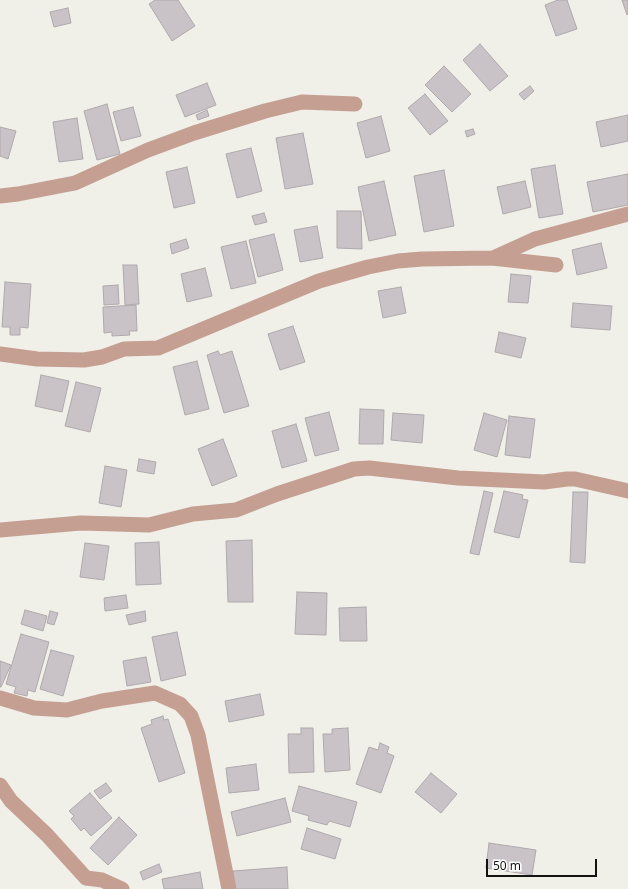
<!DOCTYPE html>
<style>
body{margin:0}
#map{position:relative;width:628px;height:889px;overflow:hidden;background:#f0efe8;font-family:"Noto Sans",sans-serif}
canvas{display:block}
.scale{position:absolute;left:486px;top:859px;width:111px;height:18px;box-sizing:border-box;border:2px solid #131311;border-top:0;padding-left:5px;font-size:12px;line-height:14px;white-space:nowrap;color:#131311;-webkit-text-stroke:3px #fff;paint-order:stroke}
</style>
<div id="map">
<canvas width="628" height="889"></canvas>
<div class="scale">50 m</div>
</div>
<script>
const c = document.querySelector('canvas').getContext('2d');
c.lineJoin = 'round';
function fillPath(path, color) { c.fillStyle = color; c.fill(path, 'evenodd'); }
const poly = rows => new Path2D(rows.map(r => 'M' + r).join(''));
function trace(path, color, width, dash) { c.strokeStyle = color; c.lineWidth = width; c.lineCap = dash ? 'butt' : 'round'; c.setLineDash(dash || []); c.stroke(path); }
const building = poly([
 [155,0,178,0,195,26,172,41,149,4,155,0],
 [558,0,567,0,577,29,556,36,545,5,558,0],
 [622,0,628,0,628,14,627,15,622,0],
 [68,8,71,23,54,27,50,12,68,8],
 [480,44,508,76,490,91,463,60,480,44],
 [444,66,471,94,452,112,425,85,444,66],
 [207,83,216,105,185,117,176,95,207,83],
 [530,86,534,91,524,100,519,94,530,86],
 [425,94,448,121,430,135,408,108,425,94],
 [107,104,120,154,97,160,84,111,107,104],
 [133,107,141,136,121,141,113,112,133,107],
 [207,110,209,116,198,120,196,115,207,110],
 [628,115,628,141,601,147,596,122,628,115],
 [381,116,390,151,366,158,357,123,381,116],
 [77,118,83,159,59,162,53,122,77,118],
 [0,127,16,131,8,159,0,156,0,127],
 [473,129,475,134,467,137,465,131,473,129],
 [303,133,313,184,285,189,276,138,303,133],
 [251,148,262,191,237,198,226,154,251,148],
 [555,165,563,214,539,218,531,169,555,165],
 [187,167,195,203,174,208,166,172,187,167],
 [444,170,454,226,424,232,414,176,444,170],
 [628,174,628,205,593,212,587,182,628,174],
 [384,181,396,235,369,241,358,187,384,181],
 [525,181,531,207,503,214,497,187,525,181],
 [337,211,361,211,362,249,337,248,337,211],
 [264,213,267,222,255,225,252,216,264,213],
 [317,226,323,258,300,262,294,230,317,226],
 [274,234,283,270,258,277,249,240,274,234],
 [186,239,189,248,172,254,170,244,186,239],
 [246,241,256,283,231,289,221,247,246,241],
 [601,243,607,268,577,275,572,250,601,243],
 [123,265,137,265,139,304,125,305,123,265],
 [205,268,212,296,187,302,181,274,205,268],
 [511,274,531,276,528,303,508,302,511,274],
 [5,282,31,284,28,328,20,327,20,335,10,335,10,327,2,327,5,282],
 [118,285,119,304,104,305,103,286,118,285],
 [401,287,406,313,383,318,378,291,401,287],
 [573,303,612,306,610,330,571,327,573,303],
 [136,305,137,331,129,331,130,335,112,336,112,332,104,333,103,307,136,305],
 [293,326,305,362,280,370,268,334,293,326],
 [499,332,526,338,521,358,495,352,499,332],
 [218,351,220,355,232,351,249,406,224,413,207,355,218,351],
 [197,361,209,409,185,415,173,367,197,361],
 [41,375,69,381,62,412,35,406,41,375],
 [76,382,101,388,90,432,65,426,76,382],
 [360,409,384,410,383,444,359,444,360,409],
 [329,412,339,450,315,456,305,418,329,412],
 [393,413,424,415,422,443,391,440,393,413],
 [484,413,507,420,497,457,474,450,484,413],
 [509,416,535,419,530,458,505,455,509,416],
 [296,424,307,461,282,468,272,431,296,424],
 [223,439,237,476,212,486,198,449,223,439],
 [139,459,156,462,154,474,137,471,139,459],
 [105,466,127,470,121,507,99,503,105,466],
 [484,491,493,493,479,555,470,553,484,491],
 [504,491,523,495,522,499,528,500,519,538,494,532,504,491],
 [573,492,588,492,585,563,570,562,573,492],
 [252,540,253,602,228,602,226,541,252,540],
 [159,542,161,584,136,585,135,543,159,542],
 [85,543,109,546,104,580,80,577,85,543],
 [297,592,327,593,326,635,295,634,297,592],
 [126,595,128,608,105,611,104,598,126,595],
 [366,607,367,641,340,641,339,608,366,607],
 [25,610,47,616,43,631,21,624,25,610],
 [50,611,58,613,54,625,47,623,50,611],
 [145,611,146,621,129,625,126,615,145,611],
 [177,632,186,675,161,681,152,637,177,632],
 [21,634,49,642,35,692,28,690,27,696,14,693,16,687,6,684,21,634],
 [51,650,74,656,63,696,40,689,51,650],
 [146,657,151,682,127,686,123,661,146,657],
 [0,661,11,665,1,687,0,687,0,661],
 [260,694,264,715,229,722,225,701,260,694],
 [163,716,164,720,168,719,185,773,159,782,141,728,152,724,151,720,163,716],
 [301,728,313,728,314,772,289,773,288,734,301,734,301,728],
 [348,728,350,770,325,772,323,734,332,734,332,729,348,728],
 [380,743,389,747,387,753,394,756,381,793,356,784,369,747,378,750,380,743],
 [256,764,259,790,229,793,226,768,256,764],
 [431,773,457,794,441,813,415,792,431,773],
 [106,783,112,791,100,799,94,791,106,783],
 [299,786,357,802,350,827,329,821,327,825,308,820,309,816,292,811,299,786],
 [90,793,112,818,91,836,84,828,81,831,71,819,74,816,69,811,90,793],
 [285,798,291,822,237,836,231,812,285,798],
 [119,817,137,835,108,865,90,848,119,817],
 [307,828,341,839,335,859,301,849,307,828],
 [489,843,536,850,532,875,486,868,489,843],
 [159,864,162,872,143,880,140,872,159,864],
 [287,867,288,889,234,889,233,871,287,867],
 [200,872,203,889,164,889,162,879,200,872]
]);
fillPath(building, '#c9c2c6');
trace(building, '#afa9ad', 1);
trace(poly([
 [0,196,18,194,75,183,148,150,194,133,265,111,302,102,355,104],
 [493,258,535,239,628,214],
 [0,354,37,359,84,360,102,357,124,349,158,348,319,281,368,267,398,261,422,259,492,258,556,265],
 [0,530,81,523,149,525,193,514,236,510,277,494,354,469,369,468,458,478,544,482,567,479,575,479,628,491],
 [0,698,34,708,67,710,102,701,155,693,180,704,191,716,198,735,229,889],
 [0,785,11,801,47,835,86,878,102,880,122,889]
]), '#c49f92', 15);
</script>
